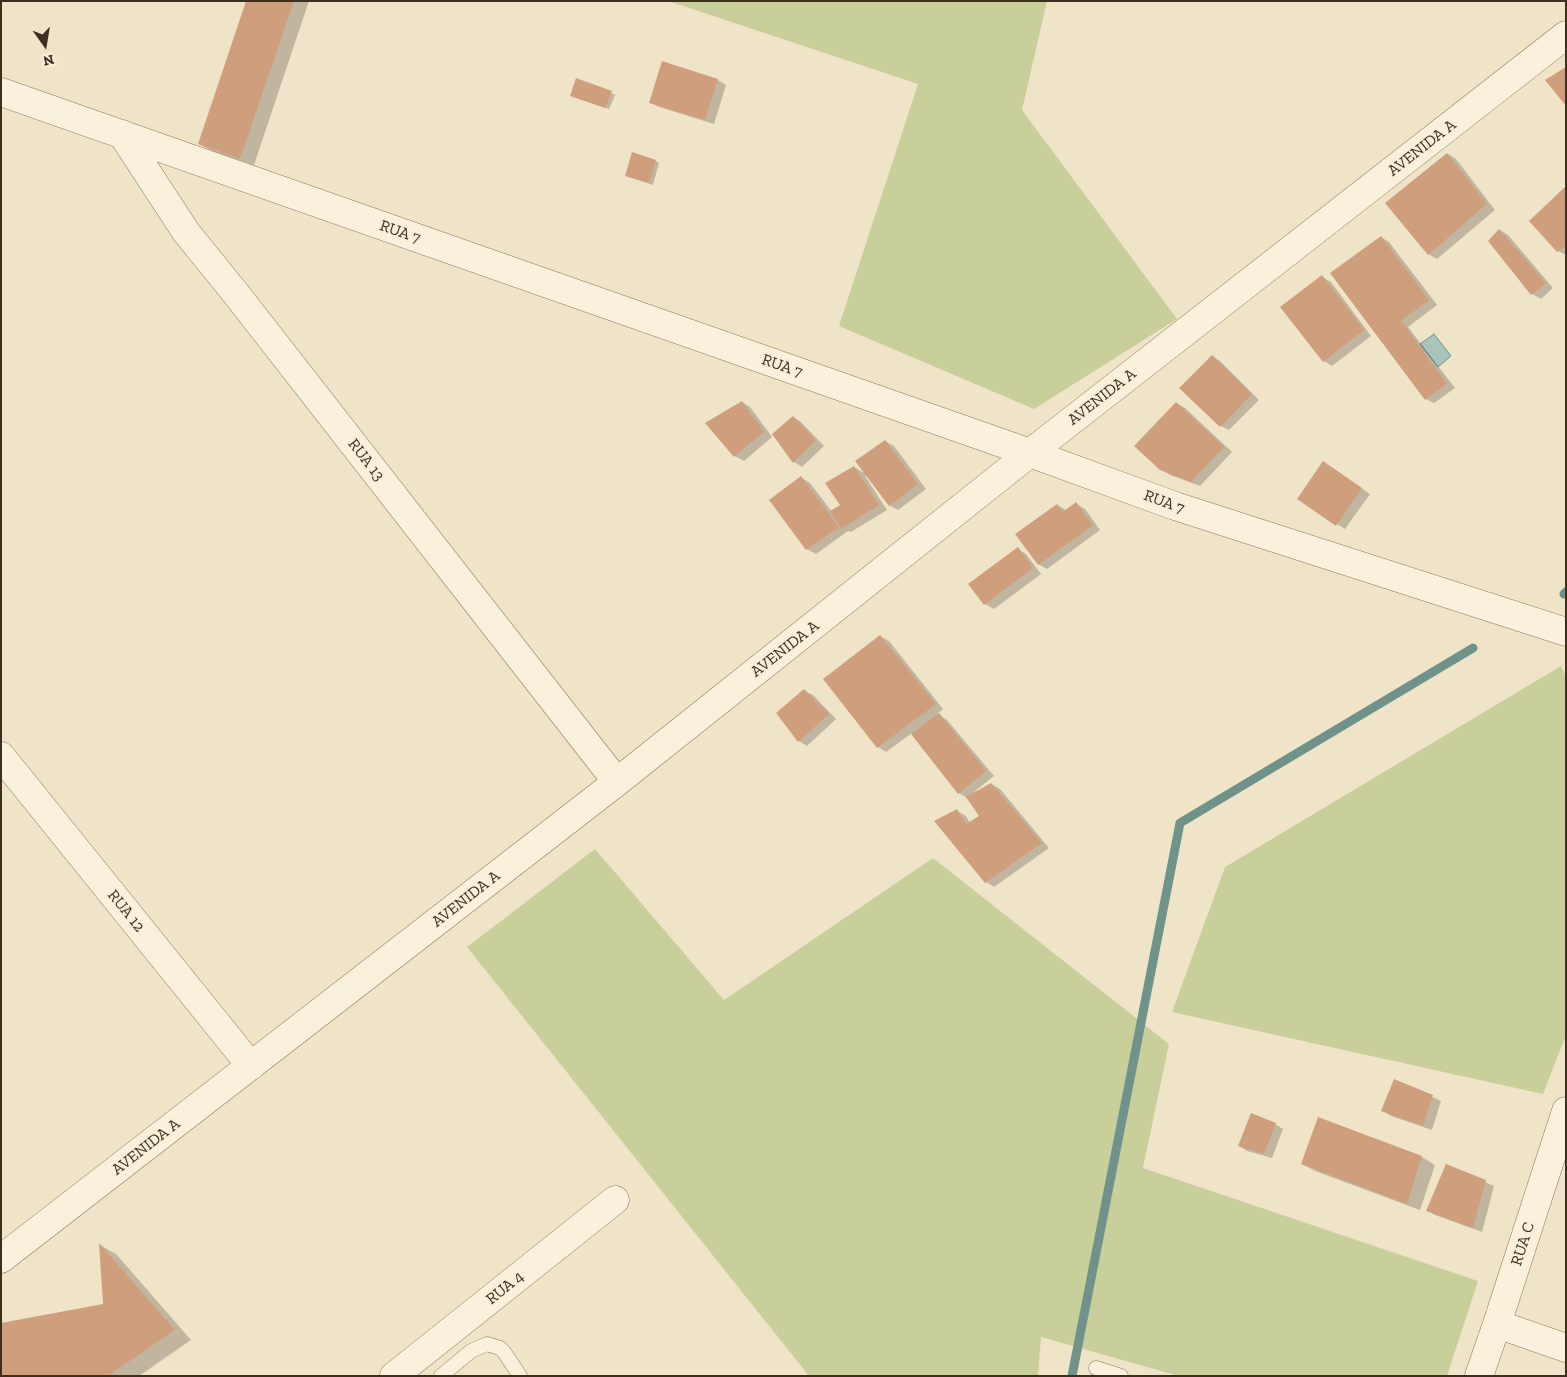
<!DOCTYPE html>
<style>
body{margin:0}
#map{position:relative;width:1567px;height:1377px;overflow:hidden;background:#f0e4c8;font-family:"Zilla Slab",serif}
canvas{display:block}
.frame{position:absolute;inset:0;border:2px solid #3d2e20;pointer-events:none}
.north{position:absolute;left:20px;top:20px;width:50px;height:50px;-webkit-text-stroke:4px #f7eed8;paint-order:stroke;rotate:167deg;font-size:14px;font-weight:700;line-height:20px;text-align:center;color:#3d2e20}
.north::after{content:'';display:block;margin:auto;width:18px;height:22px;background:#3d2e20;clip-path:polygon(50% 0,100% 100%,50% 72%,0 100%)}
</style>
<div id="map">
<canvas width="1567" height="1377"></canvas>
<div class="frame"></div>
<div class="north">N</div>
</div>
<script>
const c = document.querySelector('canvas').getContext('2d');
c.lineJoin = 'round';
function fillPath(path, color) { c.fillStyle = color; c.fill(path, 'evenodd'); }
const poly = rows => new Path2D(rows.map(r => 'M' + r).join(''));
function trace(path, color, width, dash) { c.strokeStyle = color; c.lineWidth = width; c.lineCap = dash ? 'butt' : 'round'; c.setLineDash(dash || []); c.stroke(path); }
function drawText(font, color, halo, rows, align = 'center') {
  c.font = font + ' "Zilla Slab",serif'; c.lineWidth = 4; c.setLineDash([]); c.textBaseline = 'middle'; c.strokeStyle = halo; c.fillStyle = color; for (const [text, x, y, turn = 0] of rows) {
    c.save(); c.translate(x, y); c.rotate((+turn || 0) * Math.PI / 180); c.textAlign = isNaN(turn) ? turn : align; if (halo) c.strokeText(text, 0, 0); c.fillText(text, 0, 0); c.restore();
  }
}
fillPath(poly([
 [668,1,1047,1,1022,110,1177,319,1034,409,839,326,918,84],
 [1561,666,1566,677,1566,1035,1543,1094,1172,1012,1225,867],
 [595,849,724,1000,933,858,1169,1044,1143,1168,1478,1281,1447,1376,1179,1376,1041,1337,1038,1376,809,1376,467,947]
]), '#c9cf9b');
const water = poly([
 [1434,334,1451,356,1438,367,1420,344,1434,334]
]);
fillPath(water, '#a9c4bc');
trace(water, '#6f938a', 1);
fillPath(poly([
 [247,1,309,1,254,165,212,151,199,144],
 [663,63,718,80,726,85,714,124,659,107,650,102],
 [611,93,615,95,609,109,575,97],
 [1448,154,1456,159,1495,210,1437,259,1428,254],
 [656,161,659,163,653,185,626,176],
 [1566,188,1566,255,1558,251],
 [1500,230,1508,235,1553,288,1541,299,1532,294,1489,241],
 [1381,237,1389,242,1437,305,1408,327,1455,388,1434,403,1426,399,1332,274],
 [1322,277,1331,282,1371,336,1332,366,1324,361],
 [1212,356,1220,361,1259,400,1229,430,1221,426],
 [742,402,750,407,772,437,744,461,735,456,707,424],
 [1176,403,1185,408,1232,452,1200,486,1170,475,1161,469],
 [793,417,801,422,824,446,802,467,794,462],
 [885,441,894,446,926,489,898,510,889,505,867,475,865,476,887,510,851,532,848,531,816,554,807,549,771,500,802,478,810,483,832,512,841,506,854,467,866,474],
 [1332,468,1370,494,1345,529,1337,524],
 [1076,504,1085,509,1100,530,1047,569,1038,564,1057,505,1066,510],
 [1018,549,1026,554,1041,574,994,609,985,604],
 [880,636,889,641,943,709,937,714,947,720,994,776,974,792,975,794,991,784,1000,789,1049,848,994,887,986,882,957,811,966,816,970,823,981,816,967,798,959,793,912,733,886,752,878,747],
 [804,691,813,695,836,719,807,746,799,741,777,713],
 [1395,1080,1441,1101,1432,1130,1391,1116,1383,1111],
 [1319,1118,1422,1157,1435,1165,1420,1210,1315,1171,1302,1164],
 [1275,1124,1283,1129,1272,1158,1247,1151,1239,1146],
 [1446,1165,1494,1186,1482,1232,1435,1215,1427,1210],
 [100,1245,116,1254,191,1340,139,1376,1,1376,104,1305]
]), '#0003');
trace(poly([
 [1564,594,1566,592],
 [1072,1376,1180,823,1473,648]
]), '#6f938a', 9);
fillPath(poly([
 [246,1,294,1,240,159,198,144],
 [662,61,718,79,705,120,649,103],
 [1566,67,1566,106,1545,80],
 [576,78,612,91,605,108,570,96],
 [632,152,656,160,649,183,625,176],
 [1447,153,1487,204,1428,255,1385,203],
 [1566,186,1566,246,1557,252,1529,221],
 [1499,229,1546,283,1531,295,1488,241],
 [1381,236,1429,300,1401,321,1447,383,1425,400,1330,273],
 [1322,275,1364,330,1323,362,1280,307],
 [1212,355,1252,394,1220,427,1179,388],
 [742,401,764,432,734,457,705,423],
 [1176,402,1224,447,1191,482,1160,470,1134,446],
 [793,416,816,440,793,463,772,434],
 [885,440,918,484,889,506,855,461],
 [1323,461,1362,488,1336,526,1297,499],
 [854,466,879,505,841,529,830,511,840,505,825,483],
 [801,476,839,527,806,550,769,500],
 [1076,502,1093,525,1038,565,1015,534,1057,504,1063,512],
 [1018,547,1033,568,984,605,968,584],
 [880,635,936,704,877,748,823,679],
 [804,689,829,714,798,742,776,713],
 [939,713,986,771,958,794,911,734],
 [991,783,1042,843,985,883,934,821,957,809,966,824,979,816,966,797],
 [1394,1079,1433,1095,1423,1126,1381,1111],
 [1251,1113,1276,1123,1264,1154,1238,1146],
 [1318,1117,1422,1156,1407,1204,1301,1164],
 [1446,1164,1486,1180,1473,1228,1426,1211],
 [99,1243,175,1330,108,1376,1,1376,1,1323,103,1304]
]), '#cf9f7d');
const service = poly([
 [1096,1368,1121,1376],
 [441,1376,471,1351,487,1344,500,1348,504,1352,520,1376]
]);
const minor = poly([
 [1,92,1030,453,1175,506,1566,632],
 [122,134,186,232,237,295,617,782],
 [1,756,251,1066],
 [1,1259,617,782,1030,453,1566,35],
 [1497,1324,1566,1348],
 [394,1376,615,1200],
 [1479,1376,1497,1324,1566,1111]
]);
trace(service, '#8d765c', 15);
trace(minor, '#8d765c', 29);
trace(service, '#faf1dc', 14);
trace(minor, '#faf1dc', 28);
drawText('16px', '#3d2e20', '#f7eed8', [
 ["AVENIDA A",1422,148,-38],
 ["RUA 7",400,232,19],
 ["RUA 7",782,366,19],
 ["AVENIDA A",1102,397,-38],
 ["RUA 13",366,460,52],
 ["RUA 7",1164,502,20],
 ["AVENIDA A",785,649,-38],
 ["AVENIDA A",466,899,-38],
 ["RUA 12",126,911,51],
 ["AVENIDA A",146,1147,-38],
 ["RUA C",1523,1244,-72],
 ["RUA 4",505,1288,-39]
]);
</script>
